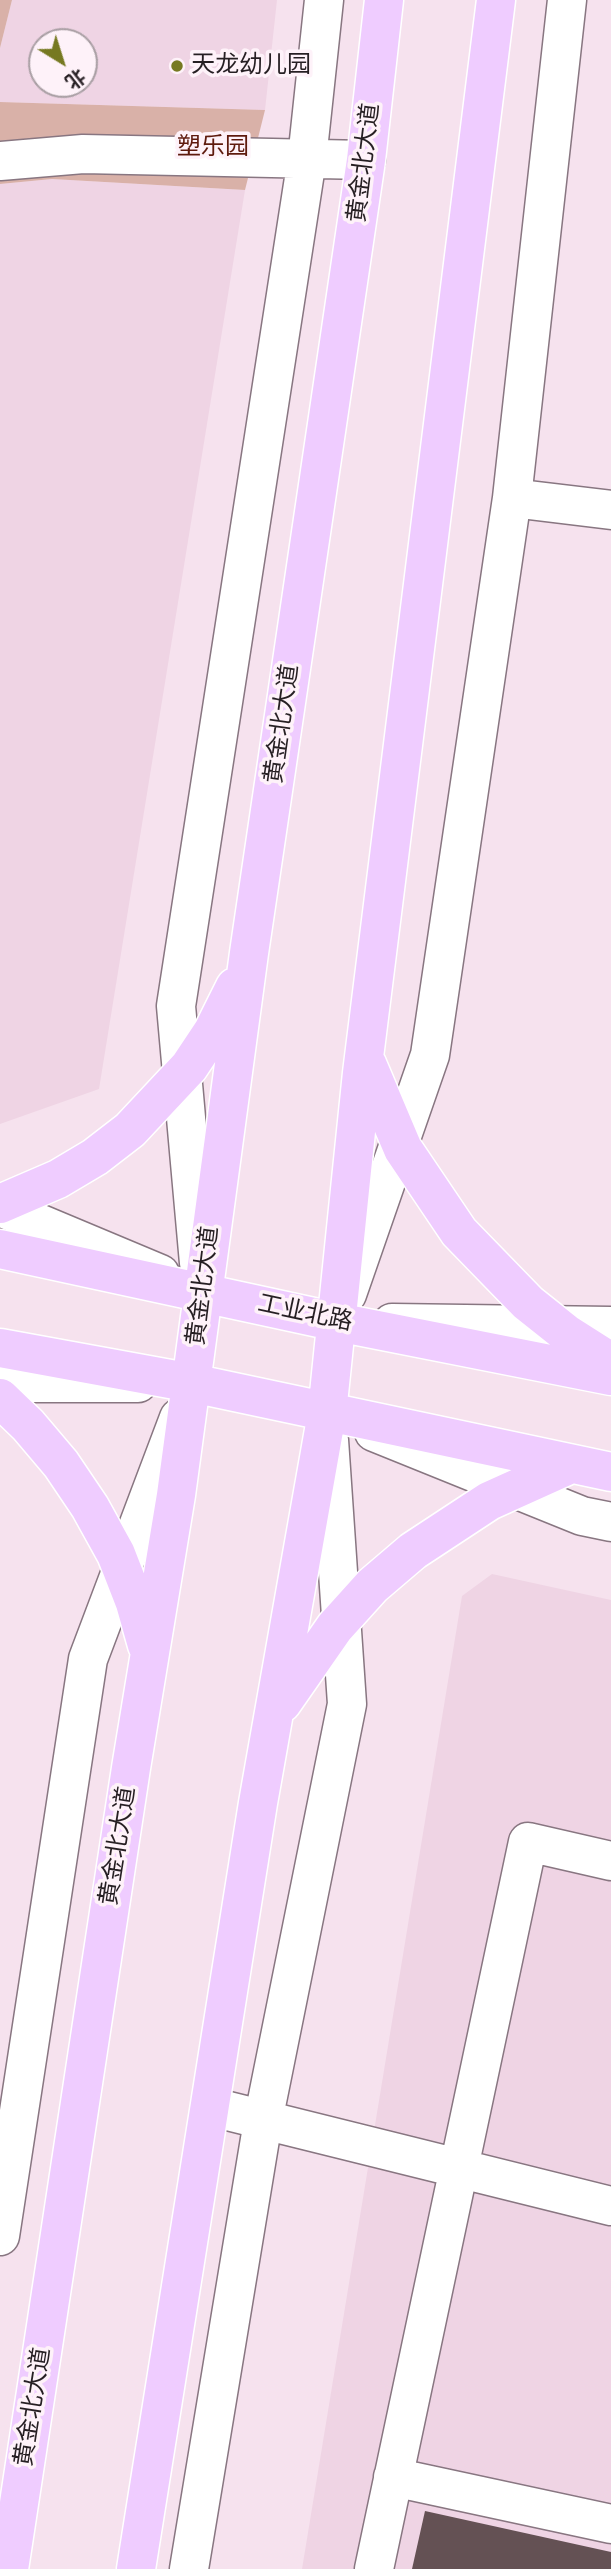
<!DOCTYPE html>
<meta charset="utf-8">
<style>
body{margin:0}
#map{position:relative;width:611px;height:2569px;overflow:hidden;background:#f6e2ee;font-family:"Sofia Sans Condensed","Noto Sans SC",sans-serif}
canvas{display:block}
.north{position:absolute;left:28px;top:28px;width:70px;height:70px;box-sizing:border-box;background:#fef2f9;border:2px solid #a89ea3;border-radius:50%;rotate:142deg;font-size:19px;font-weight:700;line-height:28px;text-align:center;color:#261f23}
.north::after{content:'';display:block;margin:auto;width:24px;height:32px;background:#767921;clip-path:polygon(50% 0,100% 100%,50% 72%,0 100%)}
</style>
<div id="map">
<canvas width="611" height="2569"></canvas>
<div class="north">北</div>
</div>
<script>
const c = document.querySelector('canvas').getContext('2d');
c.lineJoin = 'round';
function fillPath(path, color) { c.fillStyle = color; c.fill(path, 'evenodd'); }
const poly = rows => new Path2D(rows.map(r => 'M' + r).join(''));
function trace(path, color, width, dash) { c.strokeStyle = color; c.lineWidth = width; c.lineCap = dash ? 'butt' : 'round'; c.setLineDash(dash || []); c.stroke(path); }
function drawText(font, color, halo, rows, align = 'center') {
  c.font = font + ' "Sofia Sans Condensed","Noto Sans SC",sans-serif'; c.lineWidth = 7; c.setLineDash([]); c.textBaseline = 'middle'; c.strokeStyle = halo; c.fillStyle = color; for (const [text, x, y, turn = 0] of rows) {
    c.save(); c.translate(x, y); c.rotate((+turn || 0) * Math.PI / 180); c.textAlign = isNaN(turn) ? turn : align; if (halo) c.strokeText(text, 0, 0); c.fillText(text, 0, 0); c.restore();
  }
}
fillPath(poly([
 [12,0,277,0,265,110,0,102,0,48],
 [42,42,84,42,84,84,42,84],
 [52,179,245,190,99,1089,0,1124,0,184],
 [492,1574,611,1600,611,2569,302,2569,462,1596]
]), '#efd4e4');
fillPath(poly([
 [0,0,12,0,0,48],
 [0,102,265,110,245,190,52,179,0,184]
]), '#d9b1a8');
fillPath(poly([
 [425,2511,611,2552,611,2569,412,2569]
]), '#645154');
const minor = poly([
 [0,161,83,154,366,160],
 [512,498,611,510],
 [0,1207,160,1274],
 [199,1263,176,1006,307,159,324,0],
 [347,1294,430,1055,512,498,567,0],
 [392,1323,611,1326],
 [0,1383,138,1383],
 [374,1432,582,1516,611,1522],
 [212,2107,611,2206],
 [0,2236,88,1659,179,1418],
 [393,2477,611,2524],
 [189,2569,263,2121,347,1704,329,1440],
 [374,2569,528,1842,611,1861]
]);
const major = poly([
 [367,1064,403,1149,459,1232,528,1303,567,1334,611,1362],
 [0,1204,58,1179,95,1157,130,1130,189,1067,213,1031,235,987],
 [0,1249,337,1322,611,1376],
 [0,1348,192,1383,611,1472],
 [0,1398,28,1425,61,1464,90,1507,116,1554,135,1603,147,1645],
 [282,1703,335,1627,372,1586,413,1551,489,1501,571,1464],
 [9,2569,131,1768,176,1495,249,953,366,160,384,0],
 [136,2569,258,1803,327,1413,362,1073,496,0]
]);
trace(minor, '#887681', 41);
trace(major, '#fff', 41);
trace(minor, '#fff', 38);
trace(major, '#efccff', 38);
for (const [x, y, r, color] of [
 [177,66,7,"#767921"]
]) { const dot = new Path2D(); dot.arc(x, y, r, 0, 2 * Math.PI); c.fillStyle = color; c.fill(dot); trace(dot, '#fef2f9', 2.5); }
drawText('24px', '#261f23', '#fef2f9', [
 ["天龙幼儿园",191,66]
], 'left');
drawText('24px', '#5e1a0d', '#fef2f9', [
 ["塑乐园",213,148]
]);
drawText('24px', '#261f23', '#fef2f9', [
 ["黄金北大道",365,163,-83],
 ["黄金北大道",283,724,-82],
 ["黄金北大道",204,1286,-83],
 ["工业北路",305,1314,12],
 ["黄金北大道",119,1846,-81],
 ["黄金北大道",34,2407,-81]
]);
</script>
